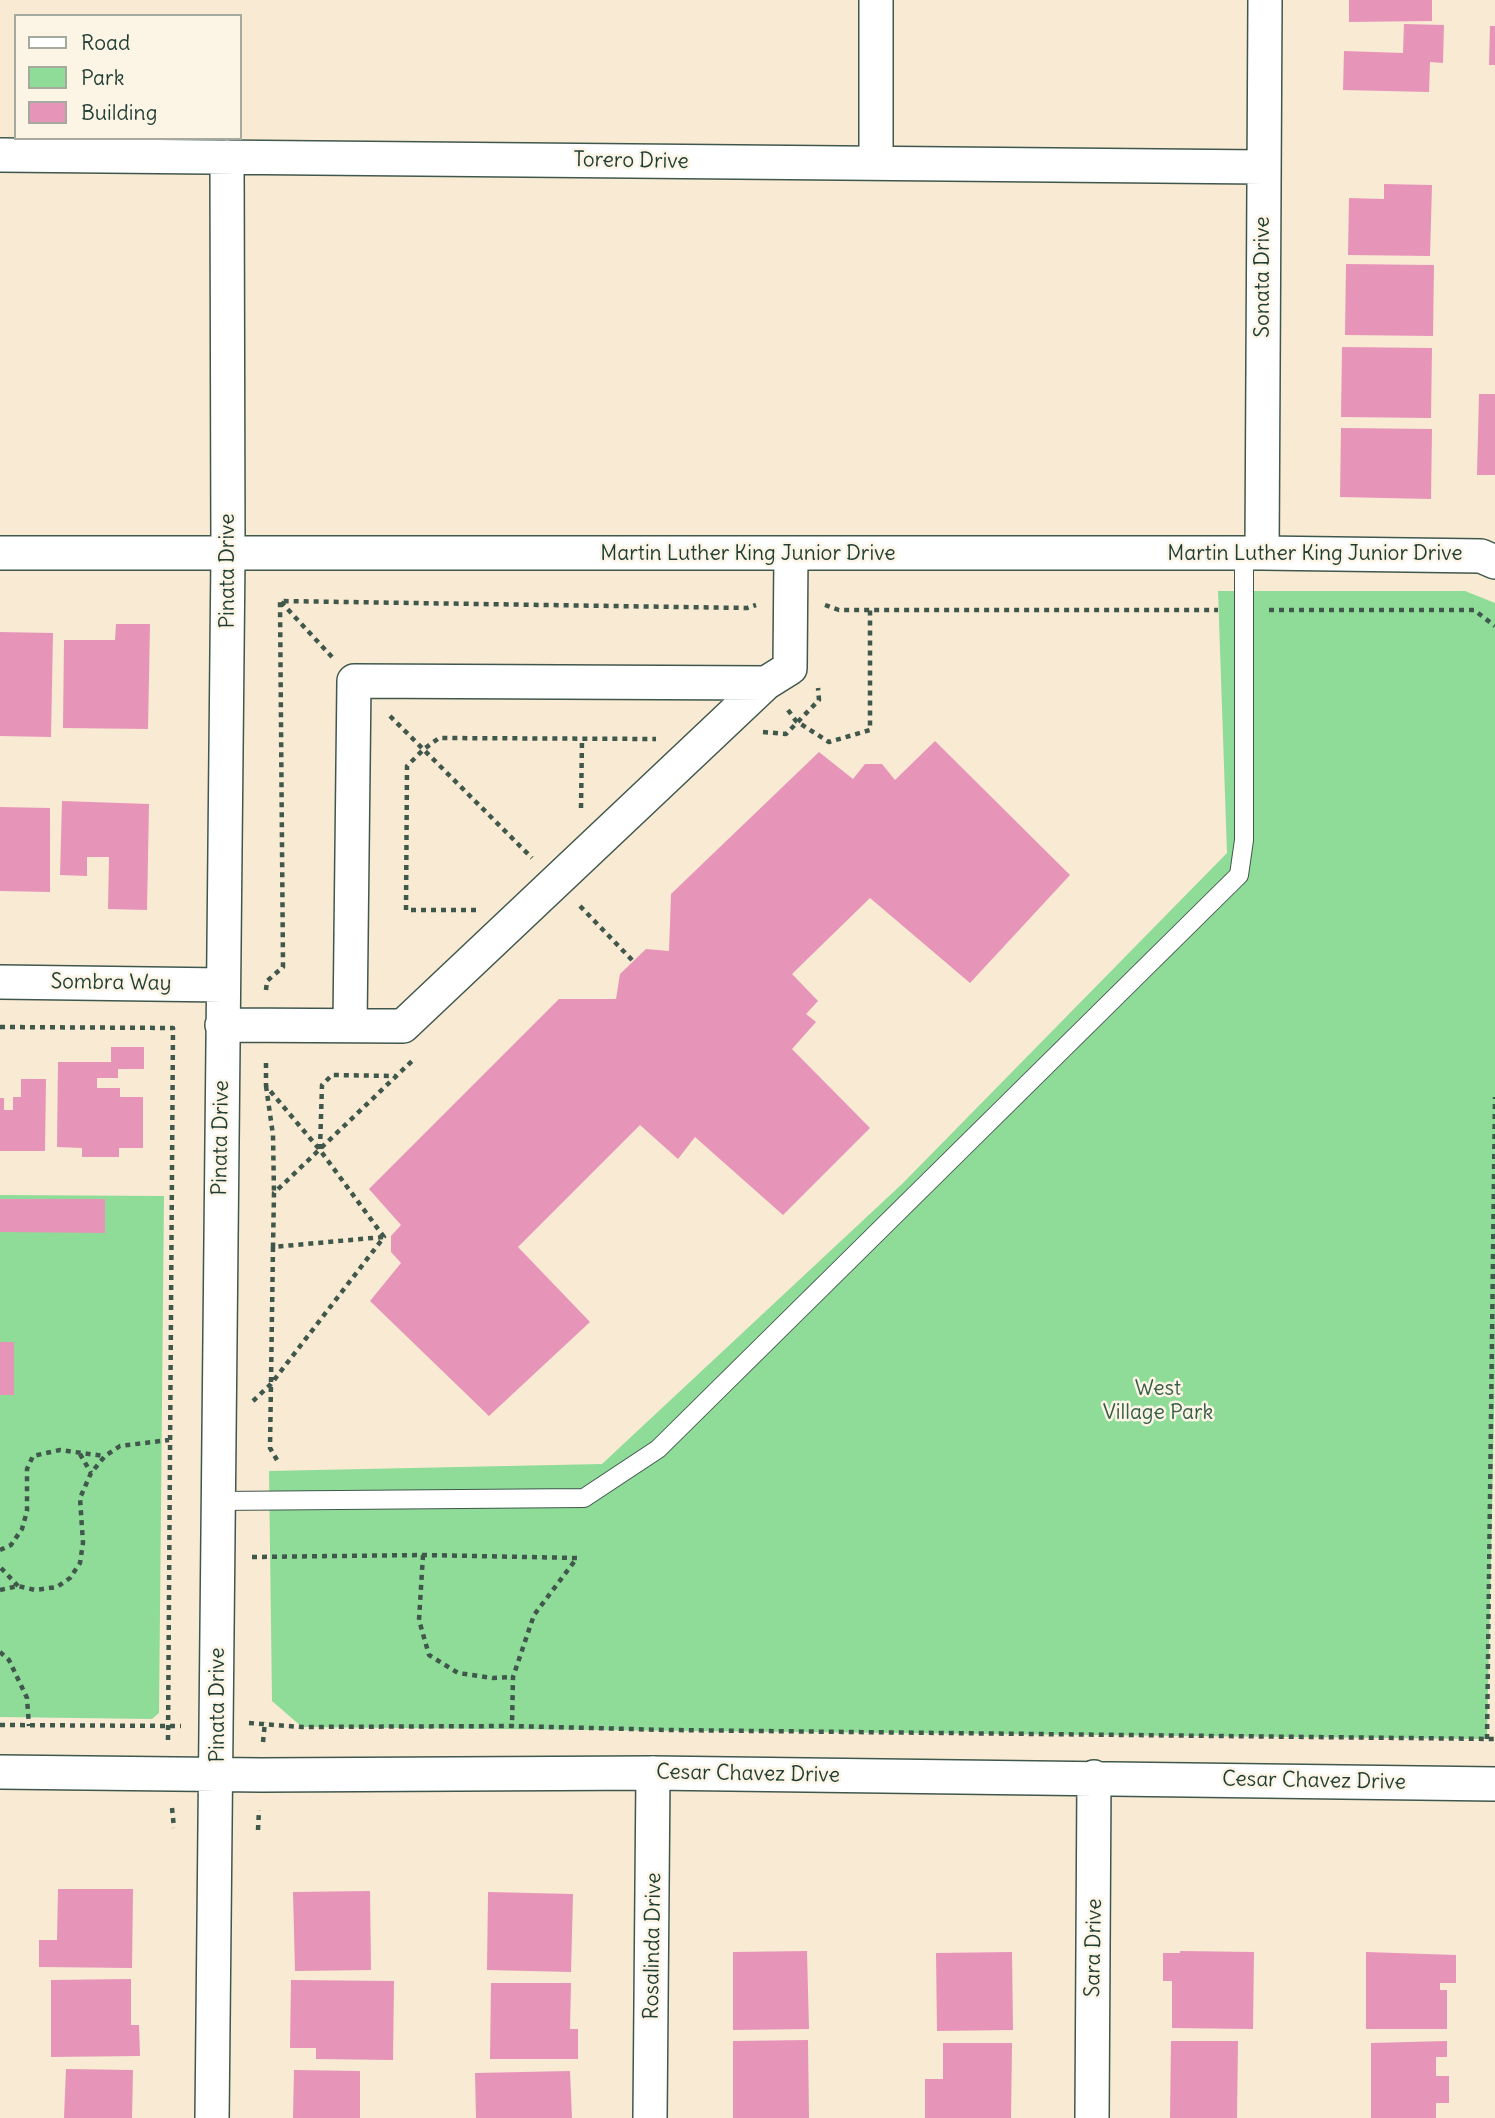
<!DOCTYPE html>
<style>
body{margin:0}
#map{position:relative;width:1495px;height:2118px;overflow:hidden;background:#f8ead3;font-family:Delius,sans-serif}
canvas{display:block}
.legend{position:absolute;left:14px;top:14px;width:228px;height:126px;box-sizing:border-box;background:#fcf5e5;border:2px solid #a4ab9e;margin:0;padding:9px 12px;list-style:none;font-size:21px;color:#1f3d34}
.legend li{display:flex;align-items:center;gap:14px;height:35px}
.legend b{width:35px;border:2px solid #a4ab9e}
</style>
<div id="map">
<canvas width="1495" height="2118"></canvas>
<ul class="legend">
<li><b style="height:9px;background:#fff"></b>Road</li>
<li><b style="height:19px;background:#8fdc99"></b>Park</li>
<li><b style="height:19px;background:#e794b9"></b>Building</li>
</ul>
</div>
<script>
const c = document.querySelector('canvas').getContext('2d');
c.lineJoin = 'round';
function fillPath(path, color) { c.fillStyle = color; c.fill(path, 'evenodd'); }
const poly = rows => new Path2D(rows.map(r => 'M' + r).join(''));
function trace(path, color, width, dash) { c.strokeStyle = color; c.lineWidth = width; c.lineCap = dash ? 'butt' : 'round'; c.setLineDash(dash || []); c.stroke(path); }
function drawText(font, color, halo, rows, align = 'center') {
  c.font = font + ' Delius,sans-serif'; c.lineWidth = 5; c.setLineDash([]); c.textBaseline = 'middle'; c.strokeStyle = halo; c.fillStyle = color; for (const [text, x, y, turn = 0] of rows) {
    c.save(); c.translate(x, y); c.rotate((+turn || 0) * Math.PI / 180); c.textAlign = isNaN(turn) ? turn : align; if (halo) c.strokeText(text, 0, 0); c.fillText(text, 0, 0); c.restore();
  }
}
fillPath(poly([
 [1218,591,1465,591,1495,603,1495,1367,1487,1739,302,1727,272,1701,269,1471,602,1464,903,1183,1227,853],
 [0,1195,164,1196,159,1713,152,1719,0,1717]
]), '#8fdc99');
fillPath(poly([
 [1349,0,1432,0,1432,21,1349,22],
 [1404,24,1444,25,1443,63,1430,62,1429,92,1343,90,1344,51,1403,53],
 [1490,26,1495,26,1495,65,1489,65],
 [1384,184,1432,185,1430,256,1348,255,1349,198,1384,199],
 [1346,264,1434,265,1433,336,1345,335],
 [1342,347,1432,348,1431,418,1341,417],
 [1479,394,1495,394,1495,475,1477,475],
 [1341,428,1432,429,1431,499,1340,497],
 [116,624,150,624,148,729,63,728,64,640,115,640],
 [0,632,53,633,51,737,0,736],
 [935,741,1070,875,970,983,870,898,792,974,818,1001,806,1014,816,1022,792,1049,870,1128,783,1215,695,1137,678,1159,640,1125,518,1247,590,1322,489,1416,370,1301,401,1263,391,1252,391,1236,401,1225,369,1189,559,999,616,999,620,974,646,949,669,951,671,894,819,752,853,779,865,764,882,764,895,780],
 [62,801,149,804,147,910,108,909,109,857,87,857,87,876,60,875],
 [0,807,50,808,50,892,0,891],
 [111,1047,144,1047,144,1069,118,1069,118,1078,97,1078,97,1088,120,1088,120,1097,143,1097,143,1148,119,1148,119,1157,82,1157,82,1148,57,1147,58,1062,111,1062],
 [21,1079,46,1079,45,1151,0,1151,0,1098,4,1098,4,1110,13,1110,13,1097,21,1097],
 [0,1199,105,1199,105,1233,0,1232],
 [0,1342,14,1342,14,1395,0,1395],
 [58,1889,133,1889,132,1968,39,1967,39,1940,57,1940],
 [370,1891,371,1970,295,1971,293,1892],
 [488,1892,573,1894,571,1972,487,1970],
 [807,1951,809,2029,733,2030,733,1952],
 [1180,1951,1254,1952,1253,2029,1172,2028,1172,1981,1163,1981,1163,1953,1180,1953],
 [1012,1952,1013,2030,937,2031,936,1953],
 [1366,1952,1456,1955,1456,1983,1440,1983,1440,1990,1447,1990,1447,2029,1366,2029],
 [131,1979,131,2025,139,2025,140,2056,51,2057,51,1980],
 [291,1980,394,1981,393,2060,316,2059,316,2048,290,2048],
 [491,1983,571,1983,570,2029,578,2029,578,2059,490,2059],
 [808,2040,809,2118,733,2118,733,2041],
 [1171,2041,1238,2041,1237,2118,1170,2118],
 [1447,2041,1447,2057,1436,2057,1436,2076,1449,2076,1449,2103,1436,2103,1436,2118,1371,2118,1371,2043],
 [943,2043,1012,2043,1011,2118,925,2118,925,2079,943,2079],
 [66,2069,133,2070,132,2118,64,2118],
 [294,2070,360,2071,360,2118,293,2118],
 [570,2071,572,2118,476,2118,475,2073]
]), '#e794b9');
const service = poly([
 [217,1501,584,1498,658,1449,1239,875,1244,840,1244,553]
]);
const minor = poly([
 [876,0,876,163],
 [0,155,1263,167],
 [0,553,1262,553,1481,556,1495,562],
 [1262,553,1265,0],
 [0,982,223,985],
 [222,1025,403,1026,766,683,790,668,791,554],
 [350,1025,354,681,766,683],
 [0,1772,261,1775,653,1773,1495,1784],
 [212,2118,228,555,227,157],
 [650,2118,653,1773],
 [1092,2118,1094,1777]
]);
trace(service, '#40574c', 20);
trace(minor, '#40574c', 36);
trace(poly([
 [281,602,332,657],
 [825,605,839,610,1218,610],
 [1269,610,1474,610,1495,626],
 [788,710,796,721,829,742,870,730,870,610],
 [390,716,532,858],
 [763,732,786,734,819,700,818,688],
 [581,808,582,739],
 [580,906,633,961],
 [476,910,406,910,407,766,424,749,439,738,656,739],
 [266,990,267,981,283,967,280,601,747,608,756,605],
 [0,1027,173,1028,168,1740],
 [266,1086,273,1135,274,1193],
 [320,1149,322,1085,332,1075,395,1076],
 [383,1237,273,1247,274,1193,412,1061],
 [273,1247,270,1448,277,1460],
 [253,1401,271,1384,384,1237,320,1150,266,1086,266,1058],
 [80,1454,91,1473],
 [0,1550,11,1545,22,1529,27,1511,27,1469,33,1456,60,1450,104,1456],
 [423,1555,419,1620,429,1655,458,1673,493,1678,513,1677],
 [252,1557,423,1555,577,1558,534,1615,513,1677,512,1726],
 [1,1568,18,1586],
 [0,1590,18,1586,35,1590,57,1587,70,1578,80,1563,83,1543,80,1498,91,1473,105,1456,120,1446,169,1440],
 [0,1652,9,1660,27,1698,29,1726],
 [249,1723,302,1727,512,1726,668,1730,1495,1739],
 [0,1725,181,1726],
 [1487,1739,1495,1097],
 [263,1742,265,1722],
 [172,1808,174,1828],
 [258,1830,259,1810]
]), '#40574c', 4.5, [5, 5]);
trace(service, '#fff', 18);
trace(minor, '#fff', 33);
drawText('21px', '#1f3d34', '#fcf5e5', [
 ["Torero Drive",631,161,1],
 ["Sonata Drive",1263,277,-90],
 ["Martin Luther King Junior Drive",748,554],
 ["Martin Luther King Junior Drive",1315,554],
 ["Pinata Drive",228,571,-90],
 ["Sombra Way",111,983,1],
 ["Pinata Drive",221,1138,-89],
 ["Pinata Drive",218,1705,-90],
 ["Cesar Chavez Drive",748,1774,1],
 ["Cesar Chavez Drive",1314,1781,1],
 ["Rosalinda Drive",653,1946,-89],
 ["Sara Drive",1094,1948,-89]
]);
drawText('21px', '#355d48', '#fcf5e5', [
 ["West",1158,1389],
 ["Village Park",1158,1413]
]);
</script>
